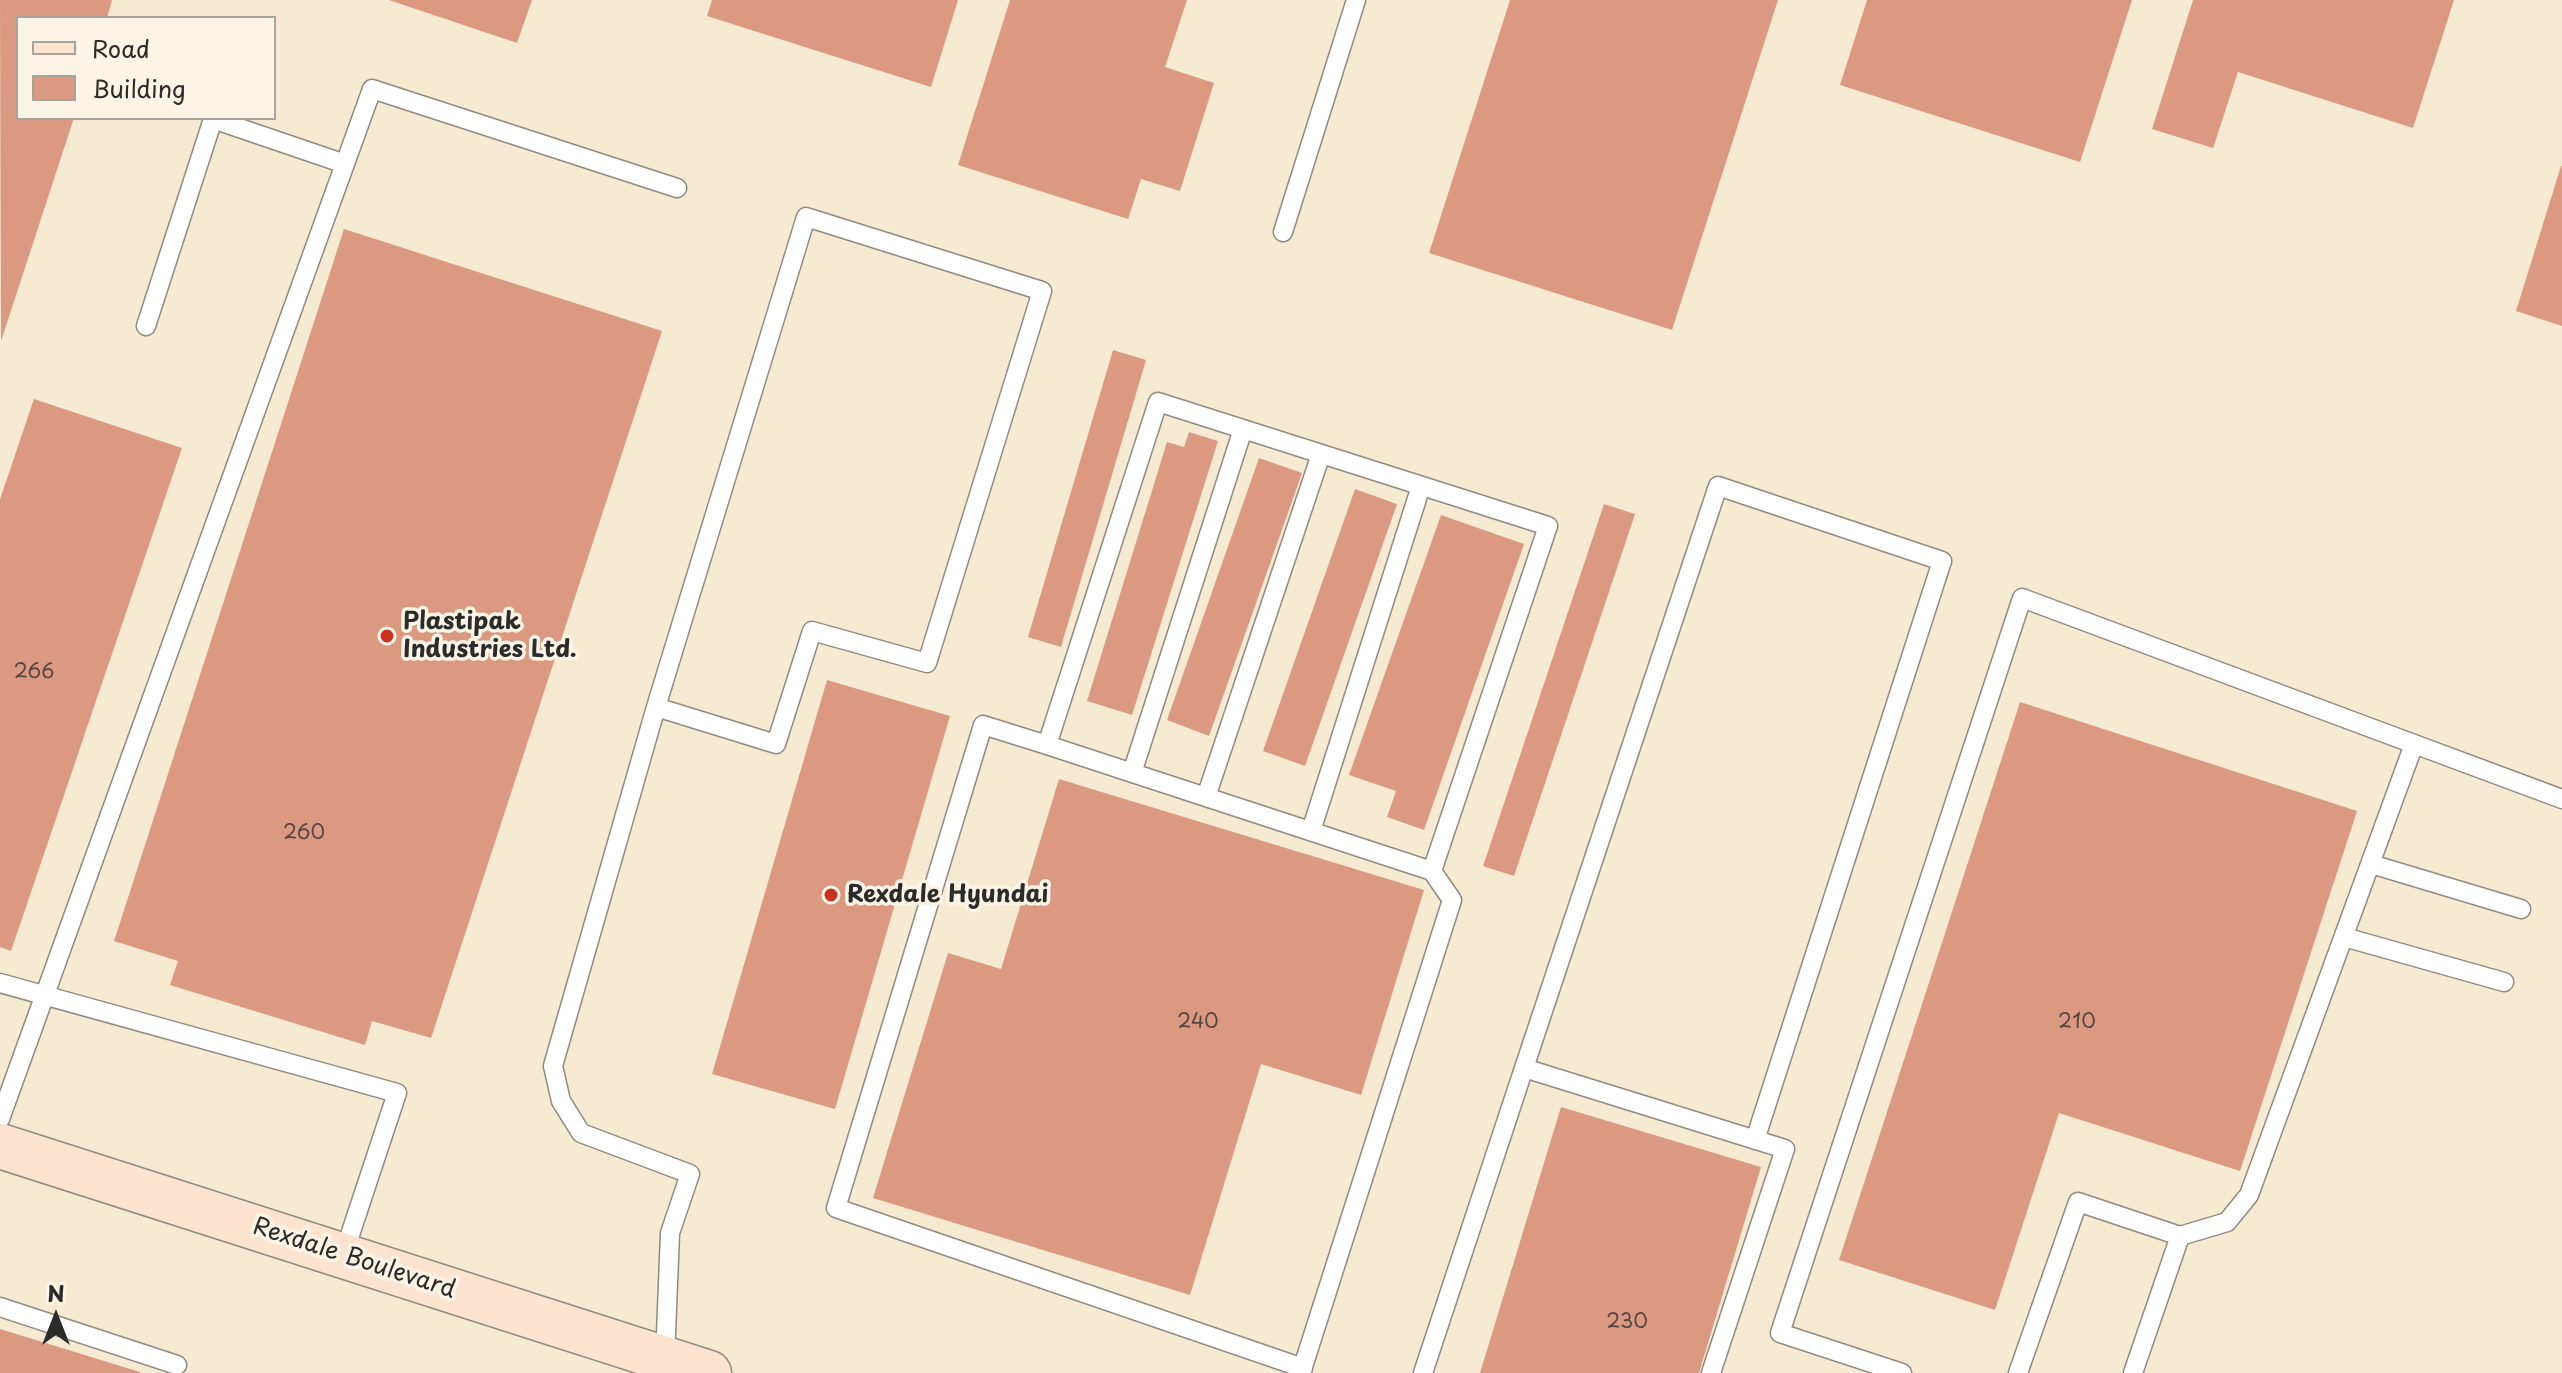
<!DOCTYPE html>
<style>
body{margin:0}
#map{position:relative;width:2562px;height:1373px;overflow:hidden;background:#f7ead3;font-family:"Playpen Sans",sans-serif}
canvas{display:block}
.legend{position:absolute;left:16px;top:16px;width:260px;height:104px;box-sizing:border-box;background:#fcf5e5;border:2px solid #a8a49b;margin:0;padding:10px 14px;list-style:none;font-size:24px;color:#2b2b2b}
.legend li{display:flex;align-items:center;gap:16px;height:40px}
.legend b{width:40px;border:2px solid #a8a49b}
.north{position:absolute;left:16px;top:1277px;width:80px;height:80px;-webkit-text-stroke:6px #fcf5e5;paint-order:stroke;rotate:0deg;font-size:22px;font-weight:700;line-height:32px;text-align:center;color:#2b2b2b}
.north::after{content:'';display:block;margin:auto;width:28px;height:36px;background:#2b2b2b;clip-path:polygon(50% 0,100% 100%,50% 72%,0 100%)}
</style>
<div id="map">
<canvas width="2562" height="1373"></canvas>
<ul class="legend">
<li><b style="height:10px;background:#fde4d1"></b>Road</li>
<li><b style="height:22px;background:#db9982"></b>Building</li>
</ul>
<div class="north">N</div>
</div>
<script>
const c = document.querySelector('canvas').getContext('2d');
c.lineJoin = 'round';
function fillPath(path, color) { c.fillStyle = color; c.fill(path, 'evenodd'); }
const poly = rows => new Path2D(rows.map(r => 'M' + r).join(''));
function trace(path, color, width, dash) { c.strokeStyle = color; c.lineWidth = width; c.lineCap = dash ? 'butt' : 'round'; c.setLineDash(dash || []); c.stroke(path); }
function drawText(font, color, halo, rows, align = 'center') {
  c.font = font + ' "Playpen Sans",sans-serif'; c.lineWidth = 7; c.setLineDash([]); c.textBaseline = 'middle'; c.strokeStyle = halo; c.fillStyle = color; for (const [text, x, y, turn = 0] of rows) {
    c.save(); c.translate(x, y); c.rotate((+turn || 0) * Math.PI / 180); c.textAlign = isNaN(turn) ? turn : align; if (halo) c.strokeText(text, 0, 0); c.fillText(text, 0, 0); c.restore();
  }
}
fillPath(poly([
 [0,0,112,0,107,18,18,18,18,118,74,118,1,341],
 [389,0,532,0,517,43],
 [712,0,958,0,931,87,707,16],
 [1010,0,1187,0,1165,67,1214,83,1180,191,1141,179,1128,219,958,165],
 [1510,0,1778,0,1672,330,1429,253],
 [1867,0,2132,0,2080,162,1840,85],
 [2193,0,2454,0,2413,128,2238,72,2213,148,2152,129],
 [2561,166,2562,166,2562,326,2516,311],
 [344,229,662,331,431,1038,372,1021,365,1045,170,985,178,961,114,941],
 [1113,350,1146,360,1061,647,1028,637],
 [34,399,182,448,11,951,0,947,0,499],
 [1189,432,1218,441,1132,715,1087,701,1167,442,1184,447],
 [1259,458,1302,473,1209,736,1167,720],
 [1355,489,1397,504,1305,766,1263,751],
 [1604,504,1635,514,1514,876,1483,866],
 [1441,515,1524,544,1424,830,1387,817,1396,791,1349,775],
 [827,680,950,716,835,1109,712,1074],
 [2020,702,2357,811,2240,1171,2059,1113,1995,1310,1839,1260],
 [1059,779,1424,890,1361,1095,1261,1064,1190,1295,873,1198,948,953,1001,969],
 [1561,1107,1761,1167,1699,1373,1480,1373],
 [0,1329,140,1372,140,1373,0,1373]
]), '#db9982');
const service = poly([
 [1283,232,1356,0],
 [146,326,213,119,345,164],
 [656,707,776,744,812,631,927,663,1042,291,806,217,656,707,553,1066,561,1101,581,1133,690,1174,670,1233,665,1359],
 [2414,744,2562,799],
 [1047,745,983,725,836,1208,1303,1368],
 [1132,773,1243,429],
 [1206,797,1321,454],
 [1311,831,1421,486],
 [2371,864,2521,909],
 [2344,937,2504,982],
 [0,983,397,1093,343,1256],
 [1524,1068,1718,486,1942,561,1755,1140],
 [0,1119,372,89,677,188],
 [0,1307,177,1365],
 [1301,1373,1452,900,1432,871,1047,745,1158,402,1548,526,1432,871],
 [1423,1373,1524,1068,1785,1149,1711,1373],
 [1902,1373,1780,1333,2022,598,2414,744,2249,1195,2227,1222,2180,1236,2078,1202,2018,1373],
 [2133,1373,2180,1236]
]);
const secondary = poly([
 [0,1146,709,1373]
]);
trace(service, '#918a7f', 21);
trace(secondary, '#918a7f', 47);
trace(service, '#fff', 18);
trace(secondary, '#fde4d1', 44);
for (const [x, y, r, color] of [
 [387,636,8,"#c8321e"],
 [831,895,8,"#c8321e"]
]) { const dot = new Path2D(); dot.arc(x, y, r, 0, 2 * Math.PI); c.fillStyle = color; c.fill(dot); trace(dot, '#fcf5e5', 3); }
drawText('20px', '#574641', null, [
 ["266",34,672],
 ["260",304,833],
 ["240",1198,1022],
 ["210",2077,1022],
 ["230",1627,1322]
]);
drawText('bold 24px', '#2b2b2b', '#fcf5e5', [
 ["Plastipak",403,622],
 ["Industries Ltd.",403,650],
 ["Rexdale Hyundai",847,895]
], 'left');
drawText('24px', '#2b2b2b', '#fcf5e5', [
 ["Rexdale Boulevard",354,1259,18]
]);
</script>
